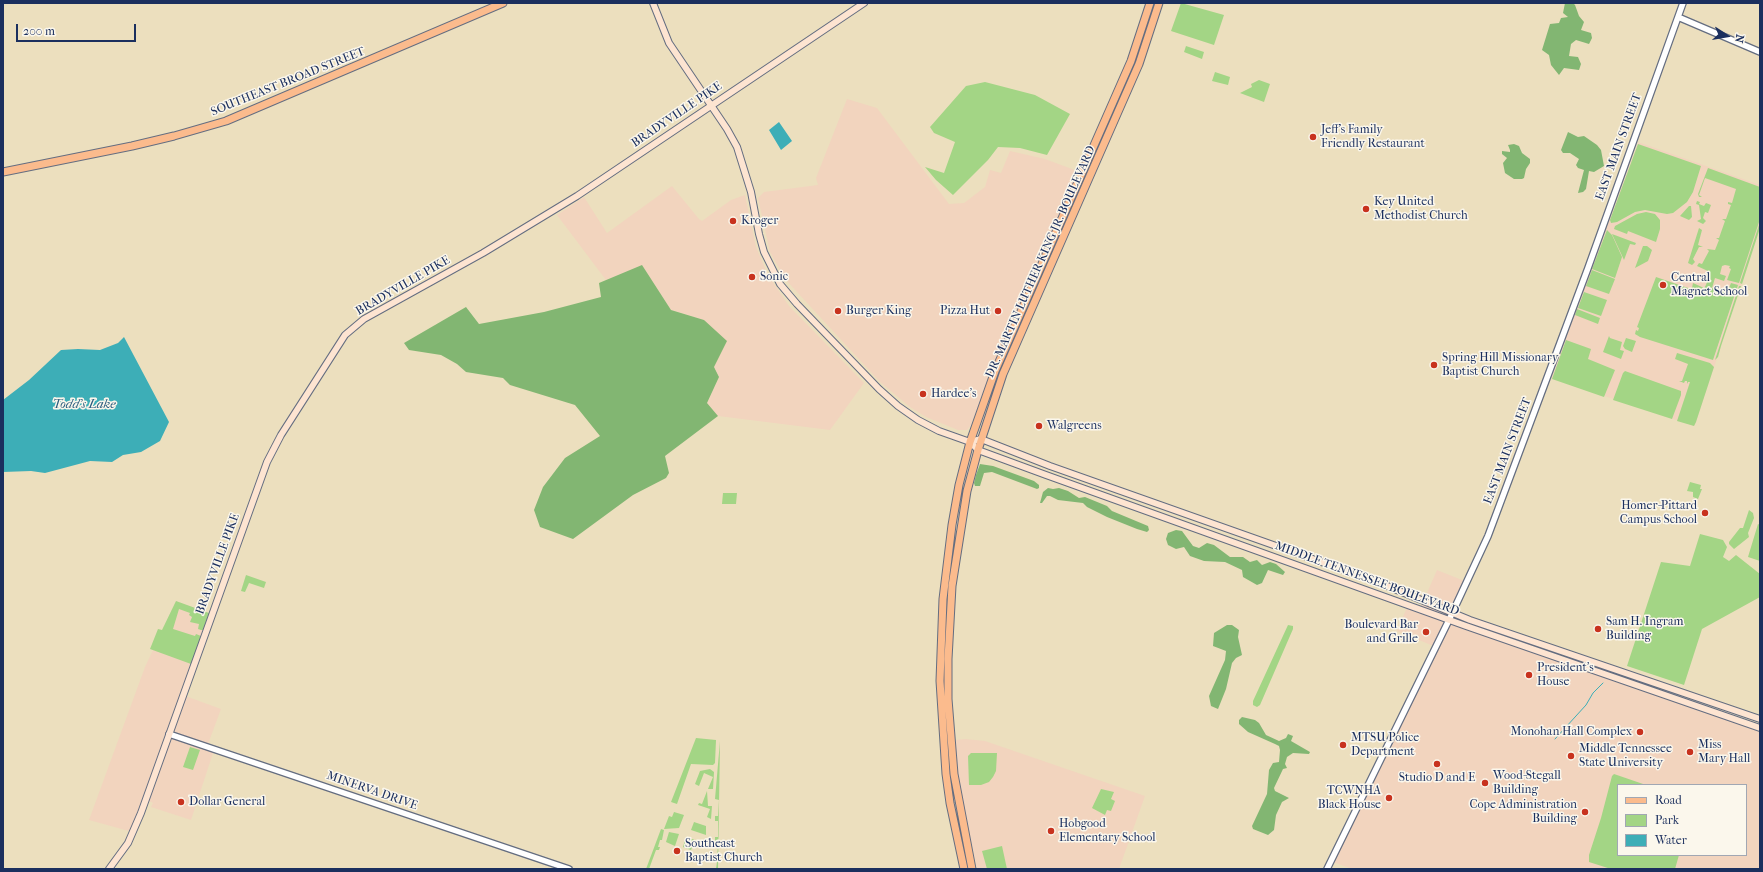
<!DOCTYPE html>
<style>
body{margin:0}
#map{position:relative;width:1763px;height:872px;overflow:hidden;background:#ecdfbe;font-family:"IM FELL French Canon",serif}
canvas{display:block}
.frame{position:absolute;inset:0;border:4px solid #1b2f5e;pointer-events:none}
.legend{position:absolute;left:1617px;top:784px;width:130px;height:72px;box-sizing:border-box;background:#fbf7ec;border:1px solid #a1a7b3;margin:0;padding:5px 7px;list-style:none;font-size:12px;color:#1b2f5e}
.legend li{display:flex;align-items:center;gap:8px;height:20px}
.legend b{width:20px;border:1px solid #a1a7b3}
.north{position:absolute;left:1707px;top:16px;width:40px;height:40px;-webkit-text-stroke:3px #fbf7ec;paint-order:stroke;rotate:102deg;font-size:11px;font-weight:700;line-height:16px;text-align:center;color:#1b2f5e}
.north::after{content:'';display:block;margin:auto;width:14px;height:18px;background:#1b2f5e;clip-path:polygon(50% 0,100% 100%,50% 72%,0 100%)}
.scale{position:absolute;left:16px;top:24px;width:120px;height:18px;box-sizing:border-box;border:2px solid #1b2f5e;border-top:0;padding-left:5px;font-size:12px;line-height:14px;white-space:nowrap;color:#1b2f5e;-webkit-text-stroke:3px #fbf7ec;paint-order:stroke}
</style>
<div id="map">
<canvas width="1763" height="872"></canvas>
<div class="frame"></div>
<ul class="legend">
<li><b style="height:5px;background:#fbbb8d"></b>Road</li>
<li><b style="height:11px;background:#a3d585"></b>Park</li>
<li><b style="height:11px;background:#3daeb7"></b>Water</li>
</ul>
<div class="north">N</div>
<div class="scale">200 m</div>
</div>
<script>
const c = document.querySelector('canvas').getContext('2d');
c.lineJoin = 'round';
function fillPath(path, color) { c.fillStyle = color; c.fill(path, 'evenodd'); }
const poly = rows => new Path2D(rows.map(r => 'M' + r).join(''));
function trace(path, color, width, dash) { c.strokeStyle = color; c.lineWidth = width; c.lineCap = dash ? 'butt' : 'round'; c.setLineDash(dash || []); c.stroke(path); }
function drawText(font, color, halo, rows, align = 'center') {
  c.font = font + ' "IM FELL French Canon",serif'; c.lineWidth = 3; c.setLineDash([]); c.textBaseline = 'middle'; c.strokeStyle = halo; c.fillStyle = color; for (const [text, x, y, turn = 0] of rows) {
    c.save(); c.translate(x, y); c.rotate((+turn || 0) * Math.PI / 180); c.textAlign = isNaN(turn) ? turn : align; if (halo) c.strokeText(text, 0, 0); c.fillText(text, 0, 0); c.restore();
  }
}
fillPath(poly([
 [847,99,877,108,949,204,964,203,985,187,990,170,1001,173,1010,151,1045,159,1080,172,1001,349,971,425,967,430,958,430,926,417,910,407,880,382,785,279,770,252,758,198,764,192,818,185,816,178],
 [1638,143,1641,143,1760,185,1760,228,1696,422,1694,426,1551,378],
 [672,186,699,219,702,221,731,200,745,195,756,247,768,275,789,306,864,383,830,430,718,416,707,403,719,377,714,367,704,320,671,310,642,266,606,280,557,215,584,197,607,233],
 [1437,570,1467,582,1450,620,1760,728,1760,869,1352,869,1336,863,1330,863,1436,647,1397,631,1408,605,1420,609],
 [1618,785,1746,785,1746,855,1618,855],
 [176,601,209,613,180,694,221,709,208,744,215,747,191,820,151,807,153,803,149,801,136,833,89,820,145,667],
 [965,739,985,741,1145,796,1119,869,977,869,963,804,954,746,956,740]
]), '#f2d4be');
fillPath(poly([
 [1181,3,1224,15,1214,45,1171,31],
 [1186,46,1204,52,1202,59,1184,52],
 [1215,72,1230,77,1228,85,1212,81],
 [1259,80,1270,84,1264,102,1240,93,1252,87,1251,84],
 [985,82,1035,95,1070,114,1047,155,1020,148,998,147,988,160,953,195,936,180,925,167,944,173,955,142,934,133,930,127,966,86],
 [1638,144,1701,166,1693,192,1687,202,1673,213,1667,214,1645,210,1635,212,1617,222,1611,223,1610,220],
 [1708,168,1760,187,1760,219,1739,283,1727,280,1731,269,1729,268,1730,266,1725,265,1722,266,1720,274,1726,276,1724,281,1715,278,1712,288,1727,293,1731,283,1738,285,1713,360,1640,337,1635,334,1636,330,1638,331,1639,328,1637,327,1656,277,1688,288,1692,288,1693,283,1704,288,1706,285,1710,272,1697,266,1699,263,1702,264,1709,251,1707,249,1715,250,1719,240,1716,238,1719,238,1725,221,1722,219,1726,219,1731,205,1728,204,1728,202,1732,203,1736,189,1705,178,1699,195,1702,197,1699,197,1698,194],
 [1697,201,1700,202,1699,204,1704,206,1706,203,1711,205,1708,213,1705,212,1703,218,1706,221,1703,224,1697,221,1701,219,1699,205,1696,204],
 [1689,206,1691,206,1692,217,1689,220,1680,216],
 [1646,212,1655,214,1660,220,1660,229,1656,242,1628,231,1627,234,1614,229,1615,226,1637,214],
 [1760,222,1760,228,1742,284,1740,283],
 [1699,228,1702,230,1698,245,1703,247,1699,247,1693,259,1695,262,1692,265,1688,263],
 [1607,230,1612,235,1622,257,1615,278,1592,269],
 [1612,234,1636,243,1635,245,1630,244,1624,260],
 [1643,246,1647,246,1652,250,1648,261,1635,268],
 [1592,270,1615,279,1609,294,1586,286],
 [1739,286,1741,286,1721,346,1718,357,1715,360],
 [1584,292,1607,300,1601,316,1578,308],
 [1577,309,1600,318,1598,324,1575,315],
 [1609,336,1610,338,1622,342,1620,350,1624,351,1621,359,1603,352],
 [1626,338,1636,341,1632,352,1625,349,1623,346],
 [1566,340,1591,349,1588,359,1615,370,1604,397,1552,379],
 [1677,353,1710,363,1714,367,1696,422,1694,426,1677,421,1690,382,1688,382,1687,384,1687,381,1685,381,1684,383,1679,381,1682,381,1688,364,1675,359],
 [1625,371,1681,391,1681,395,1672,419,1613,400,1623,373],
 [1690,482,1701,485,1700,489,1702,489,1698,499,1693,497,1693,492,1687,491],
 [723,493,737,493,736,504,722,504],
 [1749,510,1753,513,1754,518,1748,533,1749,537,1734,549,1729,544,1729,542,1740,528,1743,528],
 [1758,524,1760,525,1760,561,1748,557],
 [1700,534,1723,540,1727,547,1723,557,1729,561,1736,555,1760,574,1760,597,1702,629,1684,685,1627,666,1661,562,1690,566],
 [246,575,266,582,264,588,249,583,245,592,241,591],
 [176,601,209,613,203,630,201,630,198,629,199,624,190,622,192,617,189,615,190,613,179,609,173,629,195,636,196,634,201,636,191,664,150,649,158,629,162,630],
 [1288,625,1293,626,1293,629,1260,705,1257,707,1253,705,1253,701],
 [696,738,716,740,715,763,713,765,691,764,677,804,671,802],
 [720,741,718,869,716,869,717,862,713,862,714,858,717,858,718,844,715,844,715,837,718,837,718,821,715,821,715,816,718,816,719,800,715,799],
 [190,747,200,750,193,770,183,767],
 [971,753,997,753,996,771,993,777,989,782,981,785,969,785,968,756],
 [710,769,714,772,713,789,708,789,713,777,704,773,699,786,695,784,700,771],
 [1614,774,1646,785,1618,785,1618,855,1679,855,1675,869,1611,869,1589,862,1589,855,1601,818,1612,776],
 [1101,789,1114,792,1111,799,1115,801,1111,811,1107,810,1105,815,1092,808],
 [707,791,708,806,712,806,711,819,707,817,710,809,698,805,699,803,702,804],
 [674,812,684,815,679,828,664,829,669,816,672,817],
 [694,822,706,826,706,835,691,830],
 [661,829,664,830,662,840,660,840,658,847,660,847,659,850,656,850,649,869,646,869],
 [669,832,679,834,675,846,666,842],
 [686,837,695,840,691,850,683,847],
 [1002,846,1007,869,987,869,982,851]
]), '#a3d585');
fillPath(poly([
 [1565,3,1573,3,1575,5,1579,16,1584,22,1581,30,1591,33,1592,38,1589,44,1576,40,1571,44,1569,56,1578,57,1581,64,1579,70,1564,68,1559,75,1551,65,1549,55,1542,50,1550,24,1559,23,1561,18,1568,17,1563,13],
 [1568,132,1578,137,1584,136,1597,145,1601,150,1604,166,1594,172,1589,171,1586,189,1583,192,1578,193,1584,170,1578,168,1576,165,1579,159,1570,153,1563,153,1561,150],
 [1514,144,1519,146,1522,153,1530,159,1530,163,1526,169,1524,178,1522,179,1514,179,1505,173,1503,163,1507,158,1502,154,1502,151,1510,152,1510,150,1508,145],
 [642,265,671,310,704,320,727,341,714,367,719,377,707,403,718,416,665,456,669,473,666,478,633,495,573,539,540,527,534,510,543,487,565,458,600,436,575,405,510,385,503,378,466,372,457,364,441,355,409,350,404,343,466,307,479,324,544,312,601,297,599,283],
 [980,464,993,466,1034,481,1039,485,1039,488,1037,489,992,472,984,473,980,486,975,486,974,483,976,475],
 [1048,488,1053,489,1059,488,1068,491,1079,498,1085,497,1107,506,1112,511,1148,526,1149,530,1147,532,1137,529,1107,517,1087,507,1083,503,1058,500,1050,496,1047,496,1042,503,1040,503,1043,492],
 [1176,530,1182,531,1193,546,1199,548,1207,543,1214,545,1230,557,1243,557,1250,562,1257,560,1262,565,1270,562,1276,564,1285,572,1283,575,1268,570,1262,583,1257,585,1243,577,1242,570,1225,562,1204,561,1190,556,1184,547,1176,549,1168,545,1166,539,1168,533],
 [1227,625,1232,625,1239,630,1238,637,1242,655,1236,658,1232,663,1226,689,1218,709,1211,706,1209,696,1225,660,1226,651,1213,646,1214,633],
 [1242,717,1255,720,1259,723,1266,735,1279,741,1286,738,1288,734,1293,736,1291,741,1310,752,1309,754,1293,753,1287,757,1285,764,1287,768,1283,769,1274,788,1275,791,1289,798,1282,802,1276,815,1274,830,1268,835,1253,829,1252,826,1267,794,1269,770,1273,763,1279,762,1280,750,1279,746,1275,744,1248,732,1239,724,1239,720]
]), '#82b672');
fillPath(poly([
 [779,122,792,141,781,150,769,130],
 [124,337,169,422,160,441,141,452,123,455,112,462,90,461,45,473,31,471,3,472,3,400,29,380,61,350,78,349,100,350,118,343]
]), '#3daeb7');
trace(poly([
 [1555,739,1586,705,1593,693,1603,683]
]), '#3daeb7', 1);
const tertiary = poly([
 [1678,17,1760,52],
 [169,734,569,869],
 [1327,869,1449,620,1488,536,1588,268,1683,3]
]);
const secondary = poly([
 [653,3,669,43,727,129,737,147,751,192,759,234,764,252,780,284,797,304,879,389,898,406,918,420,939,431,970,442,978,450,1046,475,1466,626,1760,728],
 [970,442,981,439,1050,466,1375,581,1470,620,1760,719],
 [109,869,128,843,141,813,267,462,281,435,345,335,364,319,483,253,577,196,864,3]
]);
const primary = poly([
 [3,172,132,146,174,136,226,121,503,3],
 [964,869,950,803,946,774,940,681,943,599,952,525,959,485,970,442,995,371,1131,61,1150,3],
 [972,869,954,774,948,699,948,659,952,586,967,491,978,450,1003,374,1139,64,1159,3]
]);
trace(tertiary, '#646d80', 8);
trace(secondary, '#646d80', 8);
trace(primary, '#646d80', 9);
trace(tertiary, '#fff', 5.5);
trace(secondary, '#fde4d1', 6);
trace(primary, '#fbbb8d', 7);
for (const [x, y, r, color] of [
 [1313,137,4,"#c8321e"],
 [1366,209,4,"#c8321e"],
 [733,221,4,"#c8321e"],
 [752,277,4,"#c8321e"],
 [1663,285,4,"#c8321e"],
 [838,311,4,"#c8321e"],
 [998,311,4,"#c8321e"],
 [1434,365,4,"#c8321e"],
 [923,394,4,"#c8321e"],
 [1039,426,4,"#c8321e"],
 [1705,513,4,"#c8321e"],
 [1598,629,4,"#c8321e"],
 [1426,632,4,"#c8321e"],
 [1529,675,4,"#c8321e"],
 [1640,732,4,"#c8321e"],
 [1343,745,4,"#c8321e"],
 [1690,752,4,"#c8321e"],
 [1571,756,4,"#c8321e"],
 [1437,764,4,"#c8321e"],
 [1485,783,4,"#c8321e"],
 [1389,798,4,"#c8321e"],
 [181,802,4,"#c8321e"],
 [1585,812,4,"#c8321e"],
 [1051,831,4,"#c8321e"],
 [677,851,4,"#c8321e"]
]) { const dot = new Path2D(); dot.arc(x, y, r, 0, 2 * Math.PI); c.fillStyle = color; c.fill(dot); trace(dot, '#fbf7ec', 1.5); }
drawText('12px', '#1b2f5e', '#fbf7ec', [
 ["SOUTHEAST BROAD STREET",288,82,-22],
 ["BRADYVILLE PIKE",677,115,-34],
 ["EAST MAIN STREET",1619,147,-70],
 ["DR. MARTIN LUTHER KING JR. BOULEVARD",1041,262,-66],
 ["BRADYVILLE PIKE",403,286,-30],
 ["EAST MAIN STREET",1508,451,-69],
 ["BRADYVILLE PIKE",218,564,-70],
 ["MIDDLE TENNESSEE BOULEVARD",1367,579,20],
 ["MINERVA DRIVE",372,791,19]
]);
drawText('12px', '#1b2f5e', '#fbf7ec', [
 ["Jeff's Family",1321,130],
 ["Friendly Restaurant",1321,144],
 ["Key United",1374,202],
 ["Methodist Church",1374,216],
 ["Kroger",741,221],
 ["Sonic",760,277],
 ["Central",1671,278],
 ["Magnet School",1671,292],
 ["Burger King",846,311],
 ["Pizza Hut",990,311,"right"],
 ["Spring Hill Missionary",1442,358],
 ["Baptist Church",1442,372],
 ["Hardee's",931,394],
 ["Walgreens",1047,426],
 ["Homer-Pittard",1697,506,"right"],
 ["Campus School",1697,520,"right"],
 ["Sam H. Ingram",1606,622],
 ["Building",1606,636],
 ["Boulevard Bar",1418,625,"right"],
 ["and Grille",1418,639,"right"],
 ["President's",1537,668],
 ["House",1537,682],
 ["Monohan Hall Complex",1632,732,"right"],
 ["MTSU Police",1351,738],
 ["Department",1351,752],
 ["Miss",1698,745],
 ["Mary Hall",1698,759],
 ["Middle Tennessee",1579,749],
 ["State University",1579,763],
 ["Wood-Stegall",1493,776],
 ["Building",1493,790],
 ["Studio D and E",1437,778,"center"],
 ["TCWNHA",1381,791,"right"],
 ["Black House",1381,805,"right"],
 ["Dollar General",189,802],
 ["Cope Administration",1577,805,"right"],
 ["Building",1577,819,"right"],
 ["Hobgood",1059,824],
 ["Elementary School",1059,838],
 ["Southeast",685,844],
 ["Baptist Church",685,858]
], 'left');
drawText('italic 13px', '#275b7d', '#fbf7ec', [
 ["Todd's Lake",84,405]
]);
</script>
